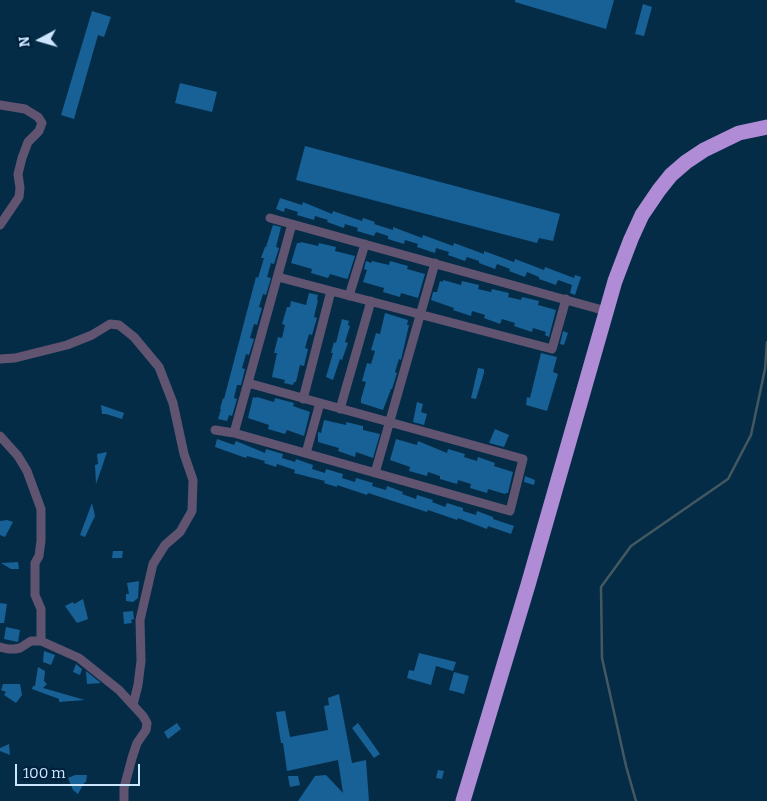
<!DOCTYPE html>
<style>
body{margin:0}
#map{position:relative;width:767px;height:801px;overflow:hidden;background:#052c47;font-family:Bitter,serif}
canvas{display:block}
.north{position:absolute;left:15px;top:15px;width:50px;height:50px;-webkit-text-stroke:4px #00213d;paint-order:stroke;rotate:264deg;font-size:14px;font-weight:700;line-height:20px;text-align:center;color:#cbe6fe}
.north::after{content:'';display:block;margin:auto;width:18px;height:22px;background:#cbe6fe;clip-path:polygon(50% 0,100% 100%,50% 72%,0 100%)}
.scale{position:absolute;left:15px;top:764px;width:125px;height:22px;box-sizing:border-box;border:2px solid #cbe6fe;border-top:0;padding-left:6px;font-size:15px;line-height:18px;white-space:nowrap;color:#cbe6fe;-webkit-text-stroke:4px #00213d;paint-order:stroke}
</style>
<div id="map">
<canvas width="767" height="801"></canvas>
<div class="north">N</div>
<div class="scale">100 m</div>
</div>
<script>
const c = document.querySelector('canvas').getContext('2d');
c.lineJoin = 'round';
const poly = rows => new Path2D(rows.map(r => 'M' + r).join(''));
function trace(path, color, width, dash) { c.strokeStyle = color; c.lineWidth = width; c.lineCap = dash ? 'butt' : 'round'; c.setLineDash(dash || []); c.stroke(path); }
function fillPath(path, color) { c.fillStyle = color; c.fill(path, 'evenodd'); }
trace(poly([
 [636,801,626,766,602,658,601,587,631,546,728,479,751,435,765,369,767,342]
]), '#44595f', 2.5);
fillPath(poly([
 [515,0,614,0,606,29,515,2],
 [643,4,652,7,644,36,635,34],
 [92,11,111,17,104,37,98,35,74,119,61,115],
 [180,83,217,92,212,112,175,103],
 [305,146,560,214,553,241,539,238,537,243,296,180],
 [280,198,302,205,303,202,332,214,333,211,362,221,363,218,375,222,374,224,393,230,393,227,422,238,423,235,453,246,454,243,484,254,484,251,514,262,515,259,544,270,545,267,574,278,575,275,581,277,575,295,570,293,572,285,558,280,556,285,539,279,539,277,527,272,525,277,509,271,510,269,497,264,495,269,479,263,479,261,467,257,465,261,448,255,449,252,436,248,435,253,417,247,418,244,405,240,404,244,388,239,388,236,376,232,374,236,357,231,358,228,345,224,344,228,327,222,328,220,315,216,314,220,297,215,298,212,285,208,284,212,276,209],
 [273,225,281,227,276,247,279,248,274,264,271,263,267,277,271,278,266,295,263,294,259,307,262,308,257,325,254,324,250,338,254,339,249,355,246,354,242,368,245,369,241,385,237,385,234,398,237,399,235,406,232,416,229,415,227,421,218,419,221,409,220,409,223,398,224,399,256,277,258,278,264,258,261,258,265,247,266,247],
 [301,242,318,246,319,243,336,247,335,251,355,256,348,278,347,279,330,274,328,278,311,273,312,269,291,263,297,243,300,243],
 [366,261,371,263,372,261,389,265,390,261,408,266,407,269,425,274,418,298,401,293,400,297,383,292,384,288,363,282,367,270,364,269],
 [443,280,461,285,462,281,479,285,478,289,491,292,492,289,509,293,508,297,521,300,522,297,539,301,538,305,556,310,549,337,545,335,546,332,533,328,532,332,514,326,515,323,502,319,500,324,484,318,485,315,472,311,471,316,453,310,454,308,431,300,433,292,437,292,440,281,443,282],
 [309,293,318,295,317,300,318,300,314,317,317,318,312,335,309,334,305,348,308,349,304,366,300,365,296,382,294,382,293,385,284,383,285,380,272,377,277,353,274,353,278,337,282,338,285,325,282,324,287,307,290,307,291,301,306,305],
 [385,313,408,320,407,325,409,325,401,360,399,359,395,372,397,373,392,389,391,389,383,410,361,403,361,399,366,382,362,381,367,363,371,364,375,351,371,350,376,333,380,334],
 [342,319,349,321,348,325,350,326,345,342,348,343,342,360,340,359,333,380,326,377,333,353,331,353,334,342,336,343],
 [563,331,568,333,564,345,560,344],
 [541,353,557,357,553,372,558,374,547,411,526,405,527,397,530,398],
 [478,368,484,369,484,373,476,399,471,398],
 [253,397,256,398,257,397,274,402,275,398,294,403,293,406,310,412,304,436,287,430,285,434,268,429,269,425,248,418],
 [417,402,423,404,421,412,427,414,424,425,413,422],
 [101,405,124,413,122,419,106,414,102,414],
 [324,420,346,425,346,422,363,426,363,430,380,434,373,458,356,452,355,457,338,451,339,448,318,442,318,432,321,433],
 [495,429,509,435,504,447,489,443],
 [217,439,234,445,236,441,265,453,266,449,283,454,282,458,295,462,296,459,313,465,312,469,325,473,326,469,343,474,342,478,355,482,356,478,373,483,372,486,386,490,387,486,403,492,402,494,416,499,417,495,433,500,432,502,445,507,447,503,463,508,463,511,476,515,477,511,493,517,493,519,514,526,511,534,488,526,487,529,458,518,457,520,428,510,427,512,368,493,367,495,337,485,337,487,324,483,325,481,294,473,295,470,277,464,276,467,264,463,265,461,247,456,246,458,215,447],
 [396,439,417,445,418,441,447,453,448,449,465,454,464,457,477,461,478,457,495,463,494,466,513,472,508,493,506,493,505,494,488,489,487,493,470,488,471,484,458,480,457,484,440,479,440,476,428,472,427,476,409,471,410,467,390,460],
 [107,452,102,467,96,484,95,465,98,464,97,454],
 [525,476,535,480,534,485,524,482],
 [92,503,95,516,85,537,80,535],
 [7,520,13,522,5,537,0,535,0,521],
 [113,551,123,551,122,558,112,558],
 [18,562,19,569,11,569,1,563],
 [139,581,138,598,133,602,126,601,126,594,129,594,127,583],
 [83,599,88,619,77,623,65,606,73,602,74,604],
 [0,603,7,604,4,623,0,623],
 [133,611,134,619,131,620,132,623,124,624,123,612],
 [6,627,20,630,18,642,4,639],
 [44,651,55,655,51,665,43,662],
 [419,653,456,662,453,671,436,666,431,685,407,678,409,670,414,671],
 [76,664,82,669,80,675,73,672],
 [38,667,45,671,44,681,47,684,43,688,85,700,59,702,59,699,32,689,33,686,35,686],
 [86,671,101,683,87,684],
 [454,672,469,676,464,694,449,690],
 [3,684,20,684,22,695,16,703,4,695,6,692,1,690],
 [339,694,352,763,366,760,369,801,298,801,315,776,326,775,343,793,338,760,287,771,283,743,281,743,276,712,285,711,290,737,328,730,324,706,329,705,328,698],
 [177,723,181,729,168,739,164,732],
 [358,723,380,754,374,758,352,728],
 [9,744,10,755,0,751,0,748],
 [438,770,444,771,442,779,436,778],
 [75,775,87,775,86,782,84,783,78,794,73,790,68,778],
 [288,776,298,776,300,785,290,787]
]), '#176196');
trace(poly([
 [0,105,25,109,38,117,42,123,39,131,28,142,22,158,18,174,20,188,19,197,0,225],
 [270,218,606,311],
 [278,277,552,349,566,299],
 [349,296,365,244],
 [0,359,15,358,67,345,92,335,110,324,119,325,134,337,159,367,173,403,184,454,193,480,192,511,180,532,165,545,153,564,140,620,141,661,138,685,133,705],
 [303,399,331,291],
 [340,409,371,301],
 [215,430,234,433,510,511,523,459,248,383],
 [234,433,292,224],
 [0,436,18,456,27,471,41,509,41,541,39,556,35,563,35,595,41,609,41,641],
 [306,453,320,403],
 [375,473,435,263],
 [0,647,8,649,15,649,20,648,31,641,41,641,79,658,119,690,143,716,147,723,146,730,137,743,132,758,124,788,124,801]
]), '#615471', 9);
trace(poly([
 [463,801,528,585,615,281,631,239,642,215,659,190,671,175,686,162,704,150,739,133,767,127]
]), '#af8cd5', 15);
</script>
